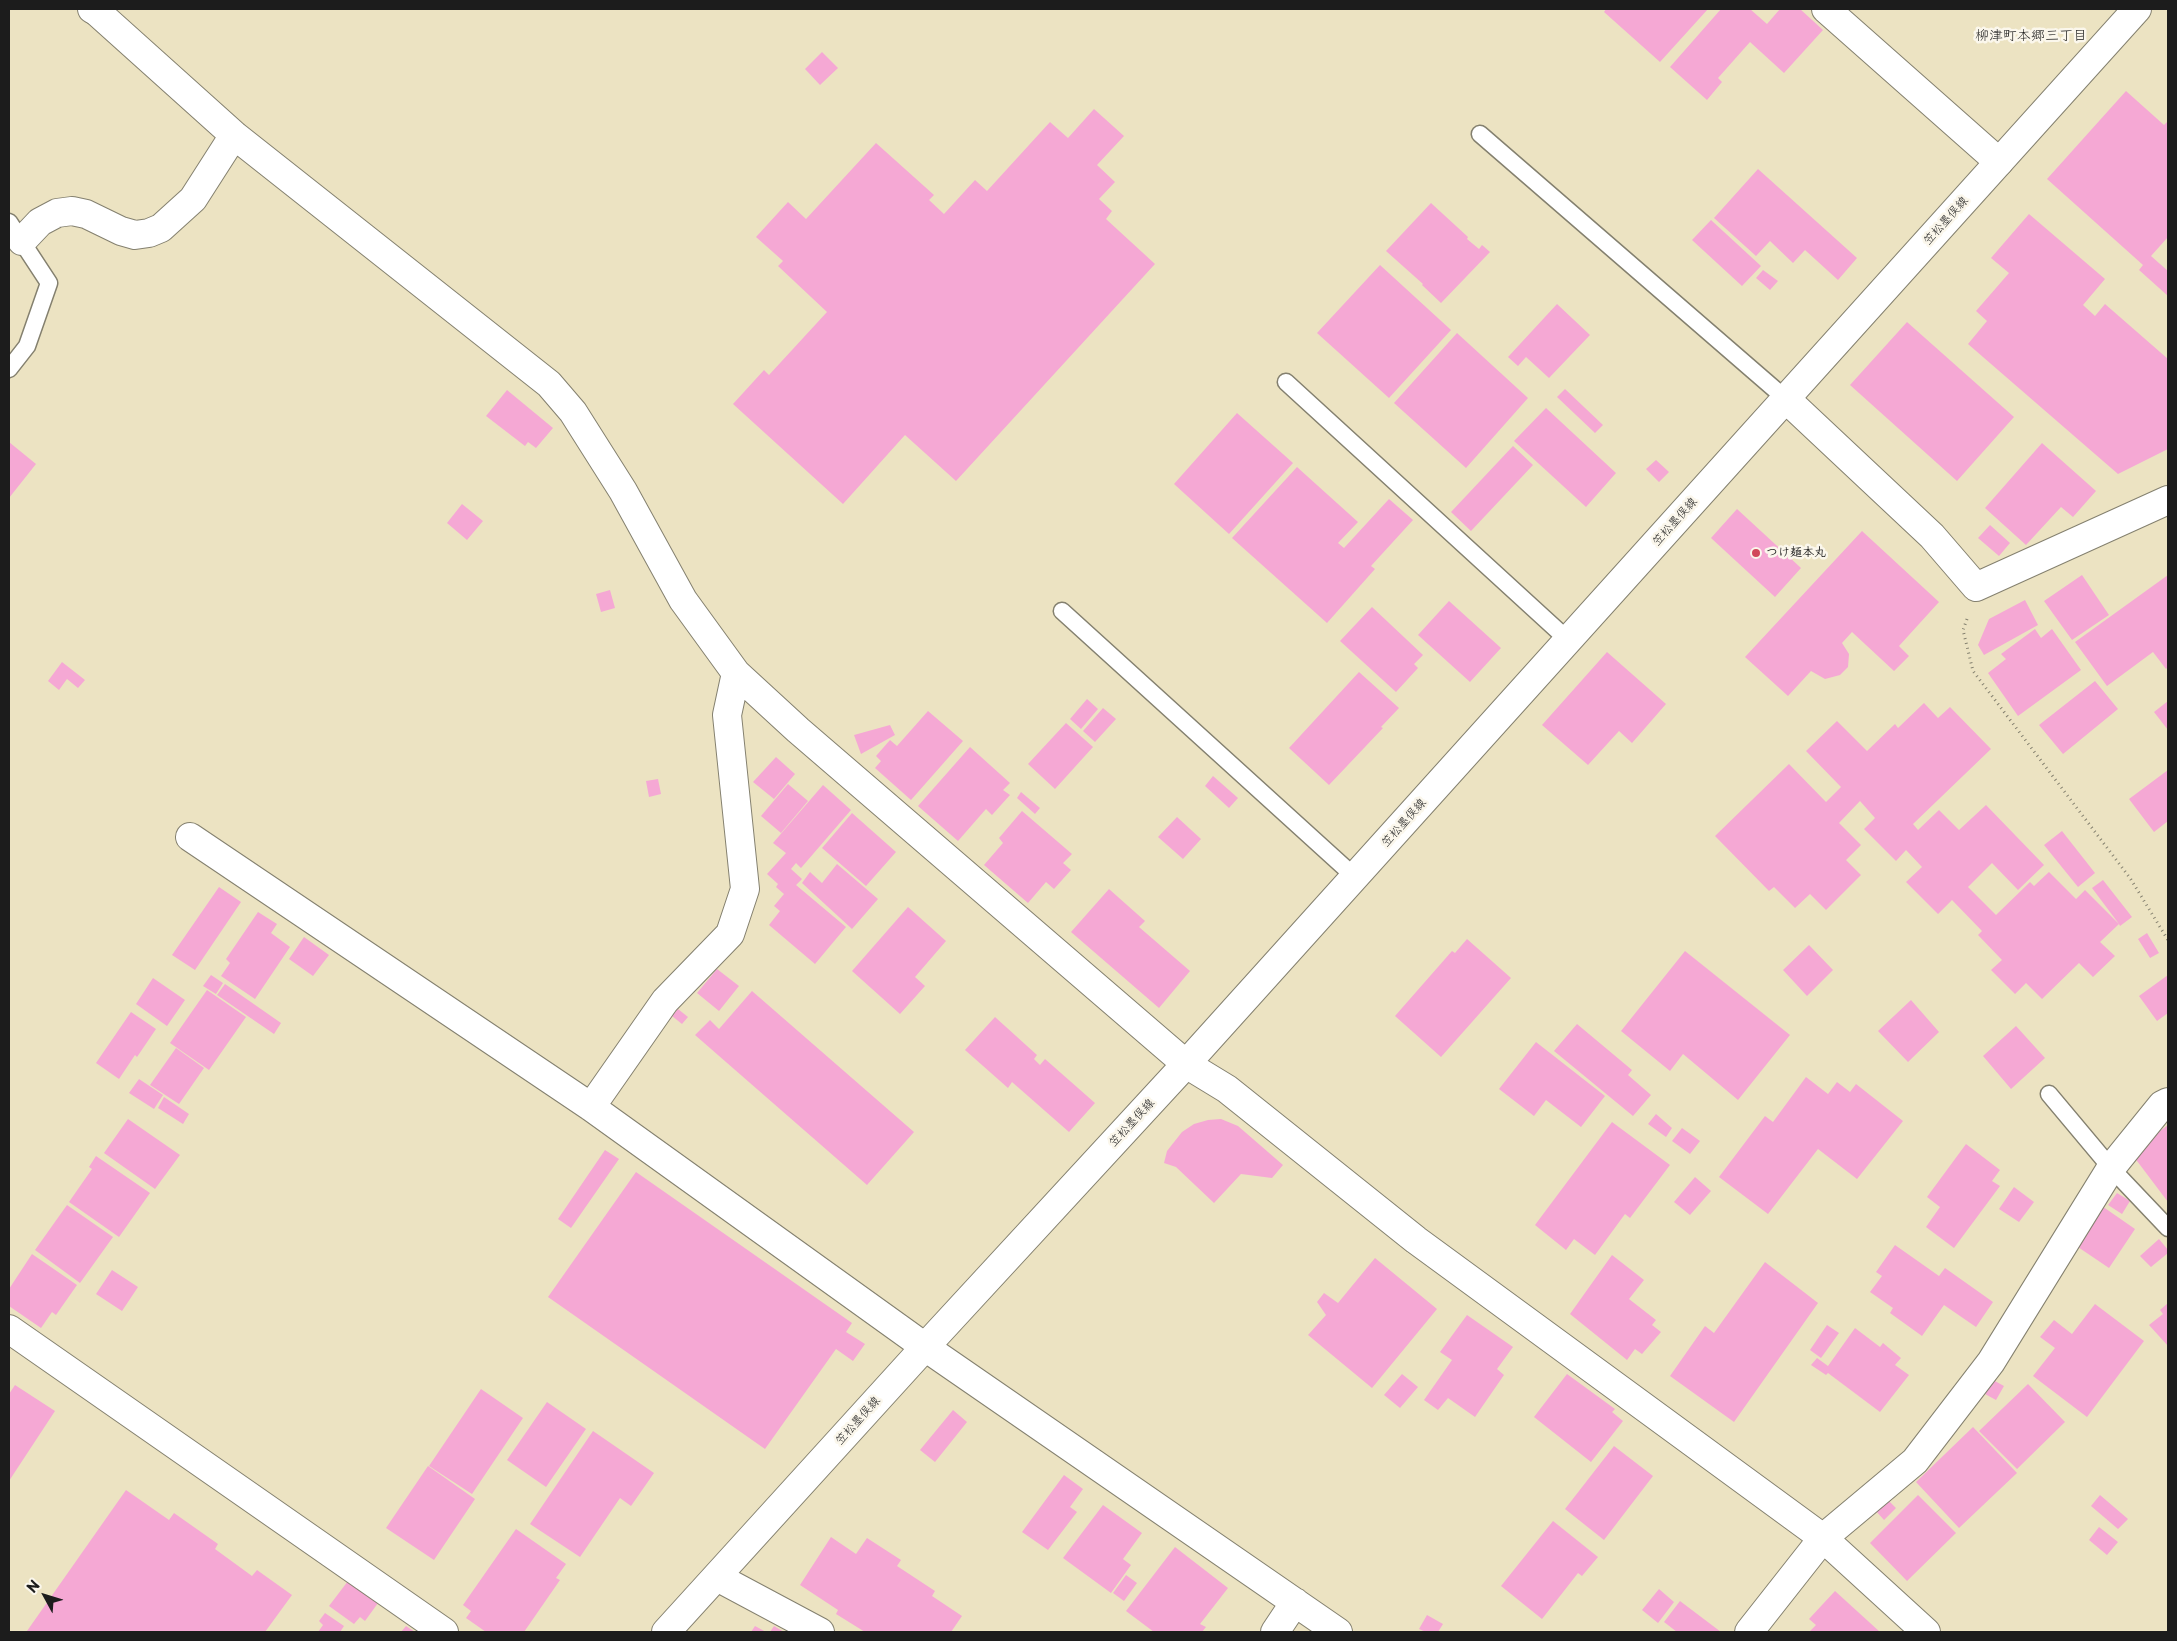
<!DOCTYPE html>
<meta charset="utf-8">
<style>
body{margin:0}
#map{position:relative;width:2177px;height:1641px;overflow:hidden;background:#ece3c2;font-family:"Playpen Sans",sans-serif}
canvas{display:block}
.frame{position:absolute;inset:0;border:10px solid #1c1c1c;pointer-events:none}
.north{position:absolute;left:20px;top:1571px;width:50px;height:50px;-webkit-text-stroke:4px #fbf7ec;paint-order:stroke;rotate:309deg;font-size:14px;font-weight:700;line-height:20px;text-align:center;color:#1c1c1c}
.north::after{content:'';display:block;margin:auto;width:18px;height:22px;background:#1c1c1c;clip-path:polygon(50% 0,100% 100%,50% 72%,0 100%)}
</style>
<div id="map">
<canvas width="2177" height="1641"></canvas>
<div class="frame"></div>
<div class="north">N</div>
</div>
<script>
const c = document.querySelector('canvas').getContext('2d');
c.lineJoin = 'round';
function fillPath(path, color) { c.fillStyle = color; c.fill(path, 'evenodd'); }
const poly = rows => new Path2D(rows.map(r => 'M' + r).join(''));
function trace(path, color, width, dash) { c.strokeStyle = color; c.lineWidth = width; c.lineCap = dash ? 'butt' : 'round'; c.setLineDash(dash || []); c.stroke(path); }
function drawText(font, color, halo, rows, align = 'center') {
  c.font = font + ' "Playpen Sans","Klee One",sans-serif'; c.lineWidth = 5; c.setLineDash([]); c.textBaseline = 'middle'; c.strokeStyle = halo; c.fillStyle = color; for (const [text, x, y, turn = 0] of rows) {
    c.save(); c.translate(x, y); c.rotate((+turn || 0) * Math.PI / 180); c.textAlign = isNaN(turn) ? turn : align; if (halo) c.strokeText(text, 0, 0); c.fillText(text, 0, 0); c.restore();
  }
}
fillPath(poly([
 [1606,9,1708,9,1660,62,1604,12],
 [1721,9,1750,9,1767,24,1780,9,1800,9,1823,30,1784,73,1750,42,1718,78,1722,82,1707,100,1670,67],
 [822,52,838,68,820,85,805,69],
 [2126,91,2164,125,2168,121,2168,237,2151,256,2168,271,2168,296,2139,270,2143,265,2047,179],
 [1094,109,1124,136,1097,165,1115,182,1099,199,1112,211,1106,219,1155,264,956,481,905,435,843,504,733,404,764,370,769,375,827,312,778,266,783,261,756,237,788,202,806,219,876,143,934,195,929,200,944,214,975,180,987,191,1050,122,1068,138],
 [1758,169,1857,258,1838,280,1805,250,1793,263,1770,241,1756,256,1714,218],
 [1431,203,1468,237,1467,239,1479,249,1482,245,1490,252,1441,303,1422,285,1423,284,1386,251],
 [2029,214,2105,279,2083,305,2095,316,2105,304,2168,359,2168,449,2118,474,1968,344,1987,321,1976,311,2009,273,1991,258],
 [1711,220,1761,266,1742,286,1692,240],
 [1380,265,1451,330,1389,398,1317,333],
 [1763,270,1778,281,1770,290,1756,278],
 [1557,304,1590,335,1549,378,1526,357,1518,366,1508,357],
 [1907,322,2014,417,1957,481,1850,385],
 [1457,333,1528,398,1466,468,1394,403],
 [1565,389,1603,425,1595,433,1557,397],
 [507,390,553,428,536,448,528,442,525,446,486,416],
 [1546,408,1616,473,1586,507,1514,441],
 [1237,413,1293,463,1229,534,1174,484],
 [9,442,36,464,9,498],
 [2042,443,2096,491,2073,517,2061,507,2026,545,1985,508],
 [1513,446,1533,465,1471,531,1451,512],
 [1656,460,1669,472,1659,482,1646,469],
 [1297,467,1358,522,1338,543,1344,548,1389,499,1413,520,1371,566,1375,569,1327,623,1232,538],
 [462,504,483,521,467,540,447,523],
 [1737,509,1801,568,1775,597,1711,538],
 [1990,525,2010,543,1999,556,1978,538],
 [1862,531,1939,602,1899,646,1909,656,1894,671,1852,632,1842,643,1849,654,1848,667,1840,675,1825,679,1811,671,1788,696,1745,657],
 [2082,575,2109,615,2072,640,2044,601],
 [2168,575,2168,667,2166,669,2153,652,2107,686,2075,642],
 [610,590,615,608,601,612,596,594],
 [2025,600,2038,625,1984,655,1978,645,1989,619],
 [1449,601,1501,648,1470,682,1418,635],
 [1372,607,1423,655,1414,664,1418,668,1396,692,1340,641],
 [2035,629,2041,638,2052,629,2081,670,2018,716,1988,673,2006,659,2001,654],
 [1607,652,1666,704,1632,743,1619,731,1588,765,1542,725],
 [62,662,85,680,78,688,67,679,59,690,48,681],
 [1359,672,1399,708,1381,727,1383,728,1329,785,1289,748],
 [2095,681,2118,709,2063,754,2039,725],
 [1087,699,1098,709,1081,729,1070,719],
 [2168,701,2168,730,2154,712],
 [1924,703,1938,718,1950,707,1991,749,1913,824,1918,830,1939,810,1959,830,1986,805,2044,865,2018,890,1992,863,1968,887,1996,915,2030,882,2034,886,2049,872,2076,899,2085,890,2119,924,2092,888,2103,880,2132,917,2120,926,2119,924,2100,942,2115,956,2093,977,2079,963,2042,999,2026,983,2015,994,1991,970,2002,960,1978,935,1982,931,1952,900,1938,914,1906,882,1922,867,1906,850,1896,861,1864,829,1875,818,1860,801,1839,823,1861,845,1846,860,1861,875,1826,910,1810,894,1795,908,1774,887,1769,891,1715,836,1789,764,1826,802,1841,787,1806,751,1837,721,1867,751,1895,724,1898,728],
 [1103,708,1116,719,1095,742,1083,731],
 [928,711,963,741,911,800,875,768,881,761,876,756,890,740,897,746],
 [1066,723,1093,747,1055,789,1028,764],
 [890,725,895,735,861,754,854,735],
 [970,747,1010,783,1003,790,1010,795,992,815,986,809,958,841,918,806],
 [776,757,795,774,774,799,753,782],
 [2168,770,2168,821,2154,832,2129,799],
 [1213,776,1238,798,1229,808,1205,786],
 [658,779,661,794,649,797,646,781],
 [788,784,808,801,781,833,761,816],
 [823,785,851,810,801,868,796,863,791,869,802,879,796,885,846,927,815,964,769,925,780,911,774,906,784,894,776,887,778,884,767,874,786,853,773,843],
 [1021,792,1040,808,1035,814,1017,798],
 [1022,811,1072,854,1063,863,1071,870,1054,889,1046,882,1028,903,984,865,1003,843,999,838],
 [852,813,896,852,866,886,822,848],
 [1177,817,1201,839,1183,859,1158,837],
 [2062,831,2095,873,2078,887,2044,845],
 [837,864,878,899,852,929,802,883,810,872,822,883],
 [219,887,241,902,195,970,172,955],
 [1109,889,1145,921,1139,927,1190,971,1159,1008,1071,932],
 [908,907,946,941,915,977,925,986,900,1014,852,971],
 [258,912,277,924,271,933,290,947,255,999,221,976,230,963,226,959],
 [2147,933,2159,953,2150,958,2138,939],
 [304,937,329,955,313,976,289,959],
 [1467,939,1511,978,1441,1057,1395,1016,1452,951,1455,953],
 [1809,945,1833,970,1807,996,1783,970],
 [1685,951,1790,1035,1738,1100,1683,1054,1670,1071,1621,1031],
 [717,969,739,986,719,1011,697,993],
 [211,975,223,983,216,994,203,986],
 [2168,975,2168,1013,2157,1021,2139,996],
 [153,978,185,1000,167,1026,136,1004],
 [225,984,281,1023,274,1034,217,995],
 [207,990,246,1017,209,1070,170,1043],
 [752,991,914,1132,867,1185,695,1035,710,1020,719,1029],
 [1911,1000,1939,1032,1908,1062,1878,1031],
 [678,1009,688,1017,682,1024,672,1016],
 [131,1012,156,1029,137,1057,135,1055,119,1079,96,1063],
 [995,1017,1037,1055,1034,1059,1040,1065,1045,1059,1095,1103,1069,1132,1012,1082,1008,1088,965,1050],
 [1577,1024,1632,1070,1628,1075,1651,1095,1633,1116,1554,1051],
 [2016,1026,2045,1058,2011,1089,1983,1056],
 [1536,1042,1605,1096,1581,1127,1546,1100,1534,1116,1499,1089],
 [176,1048,204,1068,179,1104,150,1085],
 [1806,1077,1828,1094,1837,1082,1850,1092,1856,1084,1903,1121,1857,1179,1818,1149,1768,1214,1719,1177,1765,1116,1773,1122],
 [139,1079,163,1095,154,1109,129,1093],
 [164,1097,189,1114,183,1124,158,1108],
 [1656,1114,1672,1128,1666,1137,1648,1124],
 [128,1119,180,1155,155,1189,104,1153],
 [1221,1119,1238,1126,1283,1165,1272,1178,1241,1174,1214,1203,1176,1167,1164,1163,1167,1151,1182,1132,1194,1124,1208,1120],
 [1612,1122,1670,1165,1630,1218,1625,1214,1595,1255,1574,1239,1566,1250,1535,1225],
 [2168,1125,2168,1202,2131,1153],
 [1682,1128,1700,1141,1690,1154,1672,1141],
 [1966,1144,2000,1170,1992,1181,2000,1186,1954,1248,1926,1227,1940,1207,1927,1197],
 [605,1150,619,1159,571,1228,558,1219],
 [96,1156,150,1193,119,1237,69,1202,92,1169,89,1167],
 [636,1172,852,1323,846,1332,865,1344,853,1361,836,1349,765,1449,548,1297],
 [1695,1177,1711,1191,1690,1215,1674,1202],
 [2014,1187,2034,1202,2019,1222,1999,1209],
 [2117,1193,2130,1201,2122,1214,2108,1205],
 [2099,1204,2135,1229,2109,1268,2072,1243],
 [67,1205,113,1237,80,1283,35,1250],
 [2159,1239,2168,1250,2168,1253,2151,1267,2140,1256],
 [1895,1245,1939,1276,1945,1268,1993,1302,1976,1327,1944,1305,1922,1336,1890,1313,1893,1308,1870,1292,1882,1276,1876,1272],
 [32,1254,77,1285,56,1315,52,1312,41,1328,9,1306,9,1289],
 [1612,1255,1644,1280,1629,1299,1656,1320,1652,1325,1661,1332,1642,1354,1635,1349,1627,1360,1570,1314],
 [1375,1258,1437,1309,1372,1388,1308,1335,1326,1315,1317,1302,1324,1293,1338,1303],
 [1765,1262,1818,1303,1734,1422,1670,1376,1705,1326,1714,1333],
 [112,1270,138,1287,122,1311,96,1294],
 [2168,1303,2168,1346,2149,1325,2163,1314,2160,1310],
 [2095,1304,2144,1341,2087,1417,2033,1376,2055,1348,2040,1337,2054,1320,2072,1334],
 [1467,1315,1513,1347,1497,1369,1504,1375,1475,1417,1448,1398,1438,1410,1424,1400,1452,1360,1440,1352],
 [1827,1325,1839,1333,1821,1358,1810,1350],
 [1855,1328,1880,1347,1883,1343,1901,1358,1895,1365,1909,1375,1880,1412,1828,1373,1826,1375,1811,1365,1817,1358,1828,1366],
 [1402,1374,1418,1387,1400,1408,1384,1395],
 [1567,1374,1615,1409,1612,1412,1623,1421,1591,1462,1534,1417],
 [1993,1380,2004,1386,1996,1400,1985,1394],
 [2028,1384,2065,1422,2017,1469,1979,1431],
 [15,1385,55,1411,9,1481,9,1394],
 [481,1389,523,1418,472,1494,429,1466],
 [547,1402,586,1429,546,1487,507,1460],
 [953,1410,967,1422,935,1462,920,1450],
 [1973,1427,2017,1473,1959,1528,1916,1482],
 [593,1431,654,1473,631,1506,620,1498,580,1557,530,1524],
 [1614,1446,1653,1476,1604,1540,1565,1509],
 [428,1466,475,1499,434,1560,386,1528],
 [1064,1475,1083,1489,1070,1507,1077,1512,1048,1550,1022,1532],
 [126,1490,169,1520,174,1513,218,1544,215,1549,252,1576,257,1570,292,1595,265,1632,30,1632,27,1631],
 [1918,1495,1956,1533,1907,1581,1870,1543],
 [2100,1495,2128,1519,2118,1529,2091,1506],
 [1887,1499,1896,1508,1884,1520,1875,1510],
 [1103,1505,1142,1533,1123,1559,1131,1565,1111,1593,1063,1558],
 [1553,1521,1598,1557,1582,1576,1578,1573,1542,1619,1501,1586],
 [2099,1527,2118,1542,2107,1555,2089,1540],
 [516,1529,566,1564,556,1578,560,1580,524,1632,486,1632,466,1618,471,1611,463,1605],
 [831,1537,856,1554,867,1538,901,1560,897,1566,935,1591,932,1596,962,1616,951,1632,865,1632,836,1614,838,1610,800,1585],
 [1175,1547,1228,1588,1200,1624,1206,1627,1202,1632,1154,1632,1126,1611],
 [1126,1575,1137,1583,1124,1601,1113,1593],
 [348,1581,378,1603,365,1621,360,1617,354,1624,329,1606],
 [1659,1589,1674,1602,1658,1623,1642,1610],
 [1835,1591,1880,1632,1809,1632,1816,1625,1809,1619],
 [1680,1601,1721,1632,1677,1632,1664,1622],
 [325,1613,344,1626,340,1632,318,1632,323,1625,319,1621],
 [1427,1615,1443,1624,1438,1632,1426,1632,1419,1629],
 [406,1626,415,1632,401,1632],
 [755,1626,766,1632,751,1632],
 [774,1626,784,1632,770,1632]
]), '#f5a8d4');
const lane = poly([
 [1480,134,1786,399],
 [9,222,49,283,27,346,9,369],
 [1286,382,1568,640],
 [1062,611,1355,877],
 [2049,1094,2111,1168,2168,1228]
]);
const street = poly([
 [98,9,96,11,234,135,549,384,573,412,623,491,683,600,736,673,798,730,1186,1064,1227,1089,1416,1240,1823,1538,1926,1632],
 [1826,9,1999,162],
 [22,241,40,222,57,213,72,211,86,214,121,231,135,235,149,233,161,228,193,199,234,135],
 [1786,399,1932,536,1976,587,2168,500],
 [190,837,591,1107,925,1347,1338,1632],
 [591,1107,665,1001,730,934,745,889,727,715,736,673],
 [9,1329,444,1632],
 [717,1577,820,1632],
 [1275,1632,1295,1602],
 [1749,1632,1823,1538,1915,1461,1991,1362,2111,1168,2162,1105,2168,1102]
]);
const secondary = poly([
 [92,9,96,11],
 [666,1632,925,1347,1186,1064,2137,9]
]);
trace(lane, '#84806f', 19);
trace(street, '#84806f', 30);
trace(secondary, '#84806f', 30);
trace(poly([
 [1967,619,1963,630,1973,671,2130,878,2168,940]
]), '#84806f', 3, [1, 4]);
trace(lane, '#fff', 16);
trace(street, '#fff', 28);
trace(secondary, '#fff', 28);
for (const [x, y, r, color] of [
 [1756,553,5,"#d1495b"]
]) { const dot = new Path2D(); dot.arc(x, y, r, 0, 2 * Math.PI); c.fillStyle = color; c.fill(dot); trace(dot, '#fbf7ec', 2); }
drawText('12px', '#1c1c1c', '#fbf7ec', [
 ["笠松墨俣線",1946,221,-48],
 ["笠松墨俣線",1675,522,-48],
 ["笠松墨俣線",1404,823,-48],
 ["笠松墨俣線",1132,1123,-47],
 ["笠松墨俣線",858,1421,-48]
]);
drawText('bold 12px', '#1c1c1c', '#fbf7ec', [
 ["つけ麺本丸",1766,553]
], 'left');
drawText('14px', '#1c1c1c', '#fbf7ec', [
 ["柳津町本郷三丁目",2031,36]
]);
</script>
